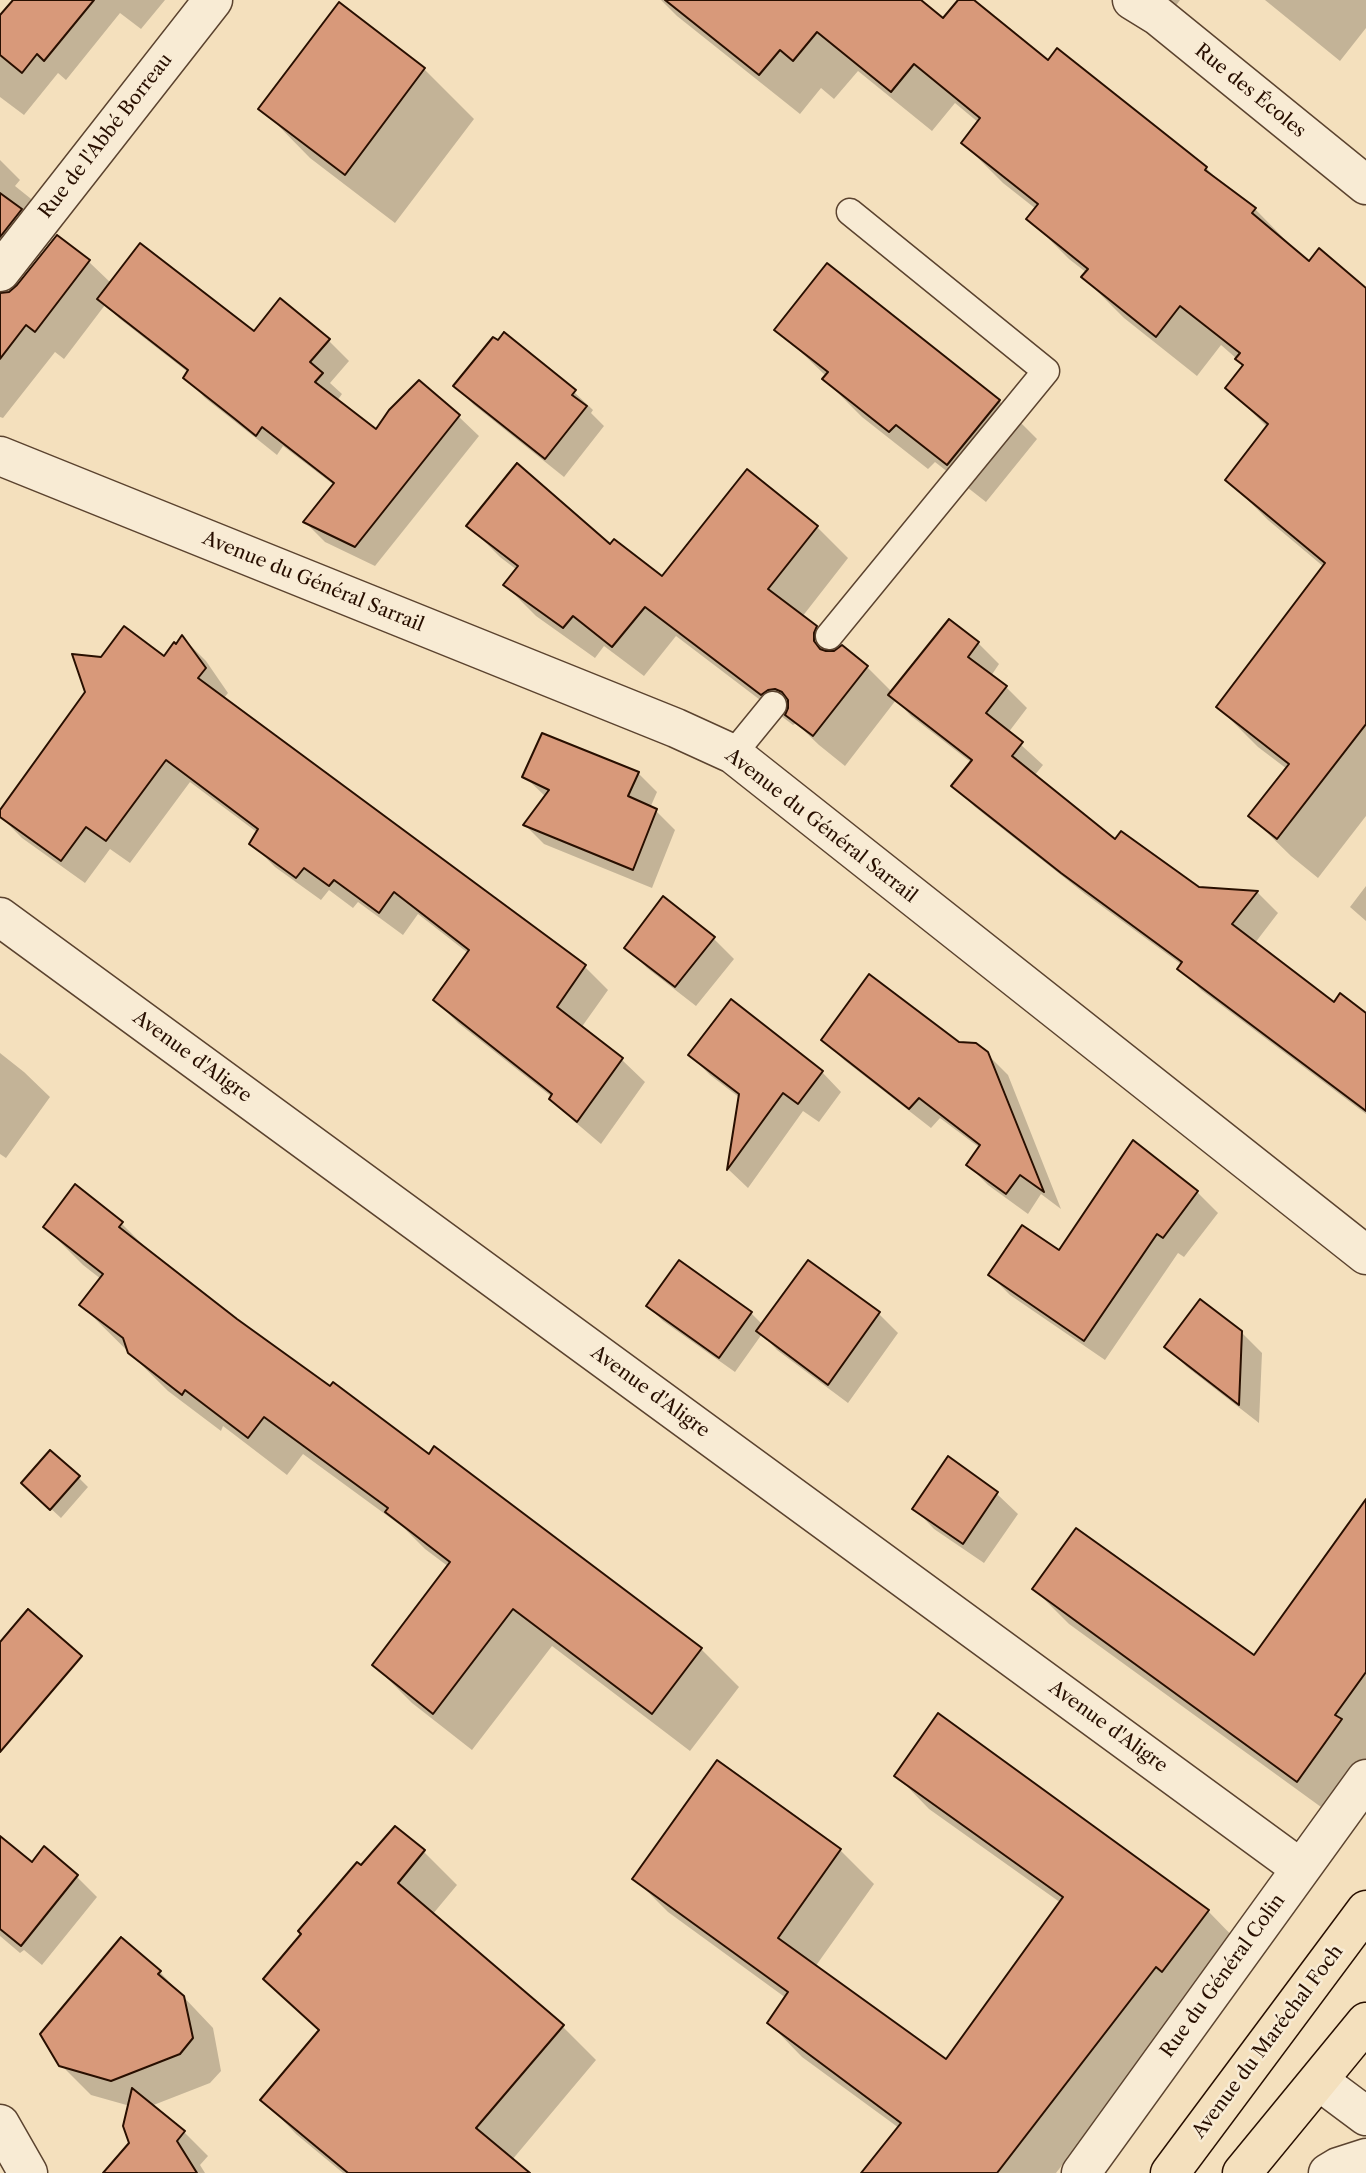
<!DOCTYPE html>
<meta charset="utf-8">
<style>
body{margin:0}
canvas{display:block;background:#f4e0bd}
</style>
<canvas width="1366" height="2173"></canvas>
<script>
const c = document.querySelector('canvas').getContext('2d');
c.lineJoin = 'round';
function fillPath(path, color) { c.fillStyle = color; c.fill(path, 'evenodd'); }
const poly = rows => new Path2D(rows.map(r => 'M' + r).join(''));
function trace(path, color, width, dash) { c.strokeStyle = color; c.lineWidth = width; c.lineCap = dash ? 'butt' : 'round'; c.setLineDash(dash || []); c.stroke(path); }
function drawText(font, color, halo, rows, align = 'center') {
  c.font = font + ' "Libre Caslon Text",serif'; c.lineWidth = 5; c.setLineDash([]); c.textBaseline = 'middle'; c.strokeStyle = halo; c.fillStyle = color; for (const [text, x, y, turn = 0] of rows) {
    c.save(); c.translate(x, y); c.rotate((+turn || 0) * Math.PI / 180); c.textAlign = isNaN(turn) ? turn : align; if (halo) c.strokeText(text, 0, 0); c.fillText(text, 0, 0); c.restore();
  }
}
fillPath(poly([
 [15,0,165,0,141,29,120,13,66,80,58,73,24,115,0,97,0,18],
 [661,0,918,0,944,21,960,0,971,0,1048,62,1057,51,1206,168,1226,188,1255,209,1309,264,1366,290,1366,816,1318,878,1291,856,1250,816,1287,769,1258,747,1218,707,1324,567,1268,520,1228,480,1268,428,1227,387,1245,366,1221,345,1197,376,1124,318,1083,277,1087,273,1069,259,1029,219,1036,209,1003,183,963,143,979,123,955,103,932,131,858,71,834,99,821,88,800,114,677,16],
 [1166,0,1180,0,1175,7],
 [1265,0,1366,0,1366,28,1340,61],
 [424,69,474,119,395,223,310,158,261,108],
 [0,160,20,180,15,186,30,198,58,226,10,287,6,296,18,287,57,238,89,262,111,283,255,333,328,340,349,361,330,383,342,394,337,401,376,431,458,416,479,436,375,566,325,542,305,522,334,485,283,446,277,455,257,439,205,398,185,377,189,373,120,319,105,305,64,359,55,352,3,418,0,417],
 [777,329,999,401,1037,439,986,502,935,462,928,469,862,417,824,379,826,376],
 [455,386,574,392,593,410,591,413,604,426,564,477,474,405],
 [747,471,817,527,848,558,802,617,838,650,867,667,892,692,978,643,999,664,991,676,1006,687,1027,708,1008,733,1043,765,1034,776,1115,841,1198,888,1258,893,1278,913,1255,943,1334,1004,1366,1015,1366,1114,1201,990,1179,968,1182,965,1085,894,975,807,954,786,972,763,911,716,896,700,845,766,819,745,796,723,793,725,676,636,644,676,604,646,595,658,536,616,505,585,517,570,500,557,469,526,610,546,662,578],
 [183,638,206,661,228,693,223,699,585,967,608,990,581,1028,621,1059,645,1082,601,1144,575,1122,551,1099,552,1097,458,1023,435,1000,468,953,418,914,403,935,358,902,353,908,329,890,321,900,275,867,252,844,258,833,190,782,130,863,110,849,85,883,22,838,0,816,87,693,101,659,164,658],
 [638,773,657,792,650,808,656,811,675,830,652,888,544,844,525,825,546,797,525,777],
 [1366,886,1366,921,1350,907],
 [713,938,734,959,696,1006,647,968,627,947],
 [824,1040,958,1044,987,1054,1008,1075,1061,1209,1041,1194,1028,1214,988,1185,968,1165,980,1148,940,1118,931,1128,844,1060],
 [0,1053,24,1072,50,1097,6,1158,0,1154],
 [690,1055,822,1072,841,1092,819,1122,803,1111,748,1188,729,1170,740,1098,710,1075],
 [1133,1143,1197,1192,1218,1213,1184,1257,1178,1253,1105,1360,1010,1295,990,1275,1059,1252],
 [121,1223,158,1260,236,1321,429,1456,435,1449,701,1649,739,1687,690,1751,552,1646,472,1750,412,1703,374,1665,449,1567,425,1549,404,1528,303,1454,287,1475,223,1426,221,1431,168,1391,81,1305,101,1279,83,1265,45,1227],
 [648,1306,751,1313,763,1325,879,1314,898,1333,848,1403,777,1350,762,1334,735,1372,663,1321],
 [1241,1332,1262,1353,1259,1423,1187,1367,1166,1347],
 [948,1459,997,1494,1018,1514,984,1563,934,1529,914,1508],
 [78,1477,88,1487,61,1518,34,1493],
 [1366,1502,1366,1768,1332,1815,1069,1624,1034,1589,1254,1658],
 [717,1763,840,1850,874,1884,815,1967,947,2061,1061,1903,929,1809,896,1775,1208,1911,1241,1945,1191,1999,1056,2173,862,2173,899,2128,802,2057,769,2023,786,1998,668,1912,634,1878],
 [395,1828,424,1852,457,1885,432,1915,562,2026,596,2060,512,2160,528,2173,343,2173,296,2134,263,2100,320,2032,265,1979],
 [0,1856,77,1877,97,1897,42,1965,24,1950,20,1953,0,1936],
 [160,1972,213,2028,221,2071,210,2083,151,2106,184,2132,208,2156,200,2165,205,2173,106,2173,131,2143,130,2106,91,2095,61,2065]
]), '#0003');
const building = poly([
 [13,0,94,0,44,61,37,54,22,73,0,55,0,15,13,0],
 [665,0,921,0,943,18,958,0,974,0,1048,60,1057,48,1207,167,1205,170,1256,208,1252,213,1309,261,1319,248,1366,288,1366,724,1277,839,1248,816,1289,764,1216,707,1325,563,1225,480,1268,424,1225,388,1243,365,1235,359,1240,353,1180,306,1156,337,1081,277,1088,269,1026,219,1038,204,961,143,980,118,914,64,891,92,817,32,793,61,780,50,759,75,665,0],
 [339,2,425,68,345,175,258,109,339,2],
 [0,193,22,209,0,237,0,193],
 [57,235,90,260,35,332,26,325,0,359,0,293,9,292,17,285,57,235],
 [140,243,254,331,280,298,330,339,310,362,323,373,315,382,376,429,389,410,419,380,460,415,355,547,303,522,334,483,262,427,256,436,235,419,183,378,188,370,97,299,140,243],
 [827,263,1000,400,947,465,896,425,889,432,822,379,828,372,774,330,827,263],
 [504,332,576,390,572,395,587,406,545,459,453,386,493,337,498,340,504,332],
 [517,463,610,544,614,539,662,576,747,469,818,526,768,589,817,626,814,633,814,641,820,649,826,651,834,651,842,645,868,666,813,736,785,715,788,708,788,700,782,692,775,689,768,690,761,695,645,607,612,647,573,616,563,628,503,585,518,566,466,526,517,463],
 [949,619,979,642,968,657,1007,686,986,713,1023,742,1012,756,1115,839,1121,831,1199,887,1258,891,1232,924,1334,1002,1340,993,1366,1013,1366,1111,1177,969,1182,962,1061,873,951,786,972,760,888,695,949,619],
 [124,626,164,656,174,642,176,644,182,635,206,668,198,678,586,965,557,1007,623,1058,577,1122,549,1099,552,1094,433,1000,469,950,394,892,379,913,334,880,329,886,304,868,296,878,249,844,258,829,166,760,106,841,86,827,61,861,0,817,0,810,85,692,72,654,101,657,124,626],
 [542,733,639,772,628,796,657,809,633,870,523,825,549,790,522,777,542,733],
 [663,896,715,937,675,987,624,948,663,896],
 [869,974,959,1042,976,1043,988,1052,1044,1192,1020,1175,1006,1194,966,1165,980,1145,919,1098,909,1109,821,1040,869,974],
 [731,999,823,1071,798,1104,783,1093,727,1170,739,1094,688,1055,731,999],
 [1133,1140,1198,1191,1163,1238,1157,1234,1084,1341,988,1275,1022,1225,1059,1250,1133,1140],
 [75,1184,123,1222,119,1227,237,1319,330,1386,333,1382,429,1454,434,1446,702,1648,652,1714,513,1609,433,1714,372,1665,450,1562,385,1512,388,1508,264,1417,248,1438,185,1390,182,1395,128,1353,123,1338,79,1305,103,1274,43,1227,75,1184],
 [679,1260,752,1312,719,1358,646,1306,679,1260],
 [808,1260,880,1312,828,1385,756,1331,808,1260],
 [1200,1299,1242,1331,1239,1405,1164,1347,1200,1299],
 [50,1450,80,1476,50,1510,21,1483,50,1450],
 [948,1456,998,1492,963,1544,912,1509,948,1456],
 [1366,1499,1366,1672,1335,1715,1342,1719,1297,1782,1032,1589,1076,1528,1254,1655,1366,1499],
 [28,1609,82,1656,0,1752,0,1642,28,1609],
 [938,1713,1209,1910,1162,1972,1156,1967,997,2173,861,2173,901,2123,767,2023,788,1992,632,1879,717,1760,841,1849,778,1938,946,2059,1063,1897,894,1776,938,1713],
 [395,1826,425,1850,398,1883,564,2025,476,2128,530,2173,348,2173,260,2100,319,2030,263,1979,301,1934,298,1931,357,1862,361,1865,395,1826],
 [0,1836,32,1862,44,1846,78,1875,21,1946,0,1929,0,1836],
 [121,1937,161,1971,158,1974,184,1996,193,2038,180,2054,111,2081,59,2066,40,2034,121,1937],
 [132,2088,185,2131,177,2141,197,2173,103,2173,129,2143,123,2126,132,2088]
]);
fillPath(building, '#d8997a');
trace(building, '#280f00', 2);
const service = poly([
 [829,636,1046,371,850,212],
 [733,754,773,705]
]);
const minor = poly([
 [1132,0,1158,16,1366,185],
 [0,272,213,0],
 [0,456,676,728,733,754,1366,1255],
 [0,917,1300,1868],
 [1319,2081,1366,2116],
 [0,2124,28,2173],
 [1081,2173,1366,1779],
 [1328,2173,1338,2167,1366,2158]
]);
const primary = poly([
 [1170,2173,1366,1910],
 [1242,2173,1366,2022]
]);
trace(service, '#5b432f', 29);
trace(minor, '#5b432f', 41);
trace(primary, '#280f00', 41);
trace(service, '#f8ebd4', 26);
trace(minor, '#f8ebd4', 38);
trace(primary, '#f4e0bd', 38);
drawText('19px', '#280f00', '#f8ebd4', [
 ["Rue des Écoles",1250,91,39],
 ["Rue de l'Abbé Borreau",106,136,-52],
 ["Avenue du Général Sarrail",313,582,22],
 ["Avenue du Général Sarrail",821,826,38],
 ["Avenue d'Aligre",192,1057,36],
 ["Avenue d'Aligre",650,1392,36],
 ["Avenue d'Aligre",1108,1727,36],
 ["Rue du Général Colin",1223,1976,-54],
 ["Avenue du Maréchal Foch",1268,2042,-53]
]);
</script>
